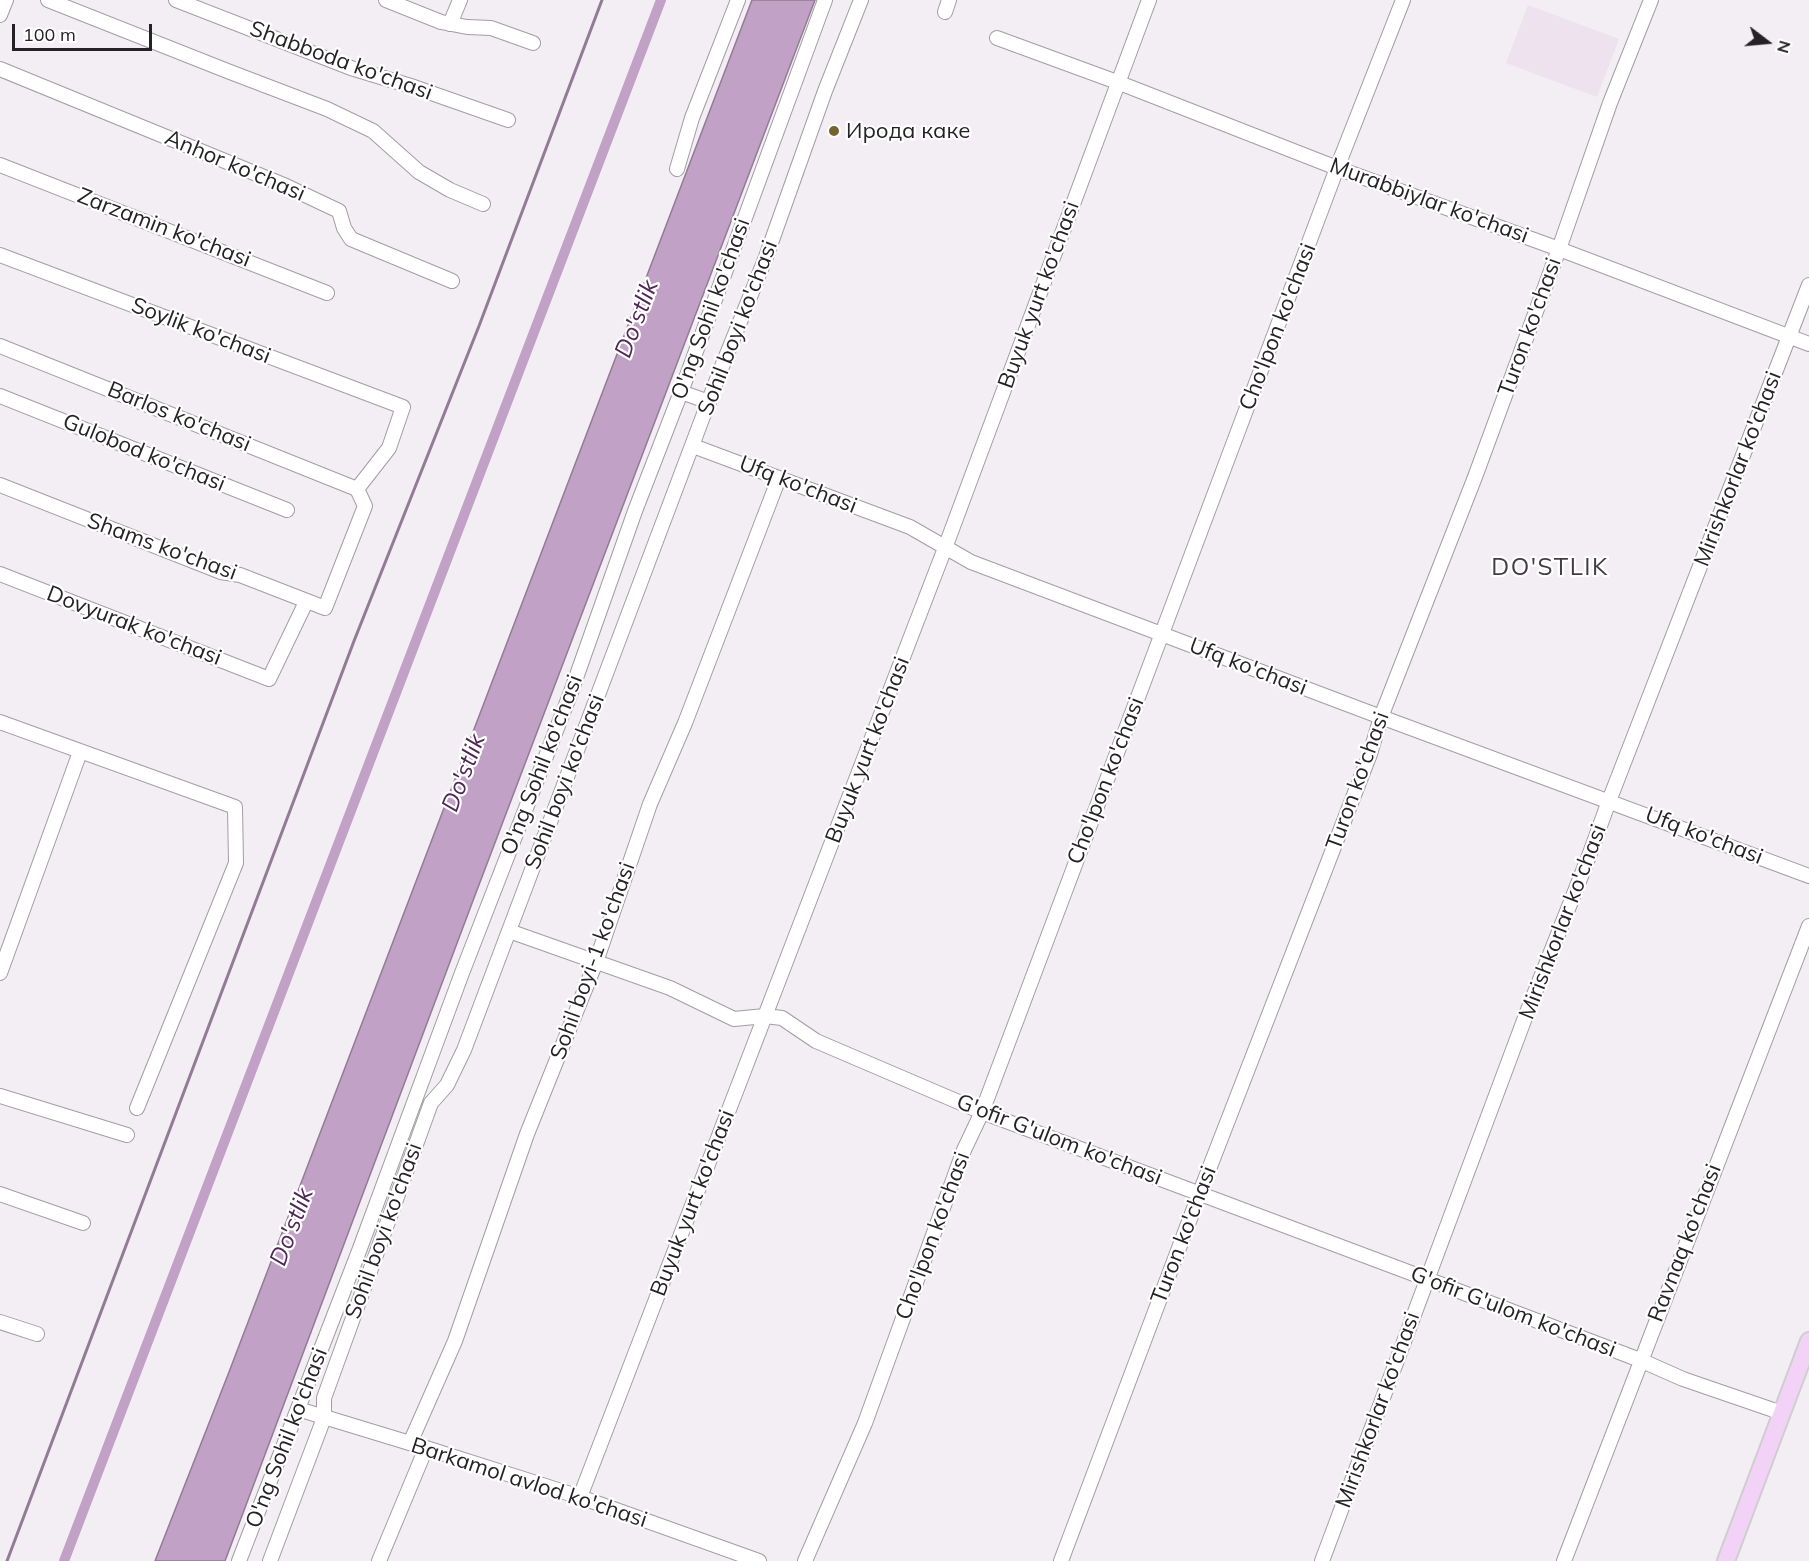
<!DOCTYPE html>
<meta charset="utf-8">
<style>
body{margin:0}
#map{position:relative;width:1809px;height:1561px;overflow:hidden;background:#f3eef4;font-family:Mulish,sans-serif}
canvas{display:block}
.north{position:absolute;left:1737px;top:12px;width:60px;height:60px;-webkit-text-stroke:4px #fff;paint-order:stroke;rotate:106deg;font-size:16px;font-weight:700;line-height:24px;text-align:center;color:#242225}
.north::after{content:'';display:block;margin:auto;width:21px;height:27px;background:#242225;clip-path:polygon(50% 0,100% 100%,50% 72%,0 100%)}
.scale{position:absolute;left:12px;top:24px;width:140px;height:27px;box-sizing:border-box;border:3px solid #242225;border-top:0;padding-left:8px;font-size:18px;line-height:21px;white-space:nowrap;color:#242225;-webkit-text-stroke:4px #fff;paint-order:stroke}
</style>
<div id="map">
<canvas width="1809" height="1561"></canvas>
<div class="north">N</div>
<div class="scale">100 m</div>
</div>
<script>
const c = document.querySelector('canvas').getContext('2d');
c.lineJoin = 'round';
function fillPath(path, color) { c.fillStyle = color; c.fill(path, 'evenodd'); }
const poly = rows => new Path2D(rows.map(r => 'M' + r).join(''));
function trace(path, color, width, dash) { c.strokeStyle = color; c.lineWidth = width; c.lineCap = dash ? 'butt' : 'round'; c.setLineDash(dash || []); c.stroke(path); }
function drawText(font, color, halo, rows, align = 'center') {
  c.font = font + ' Mulish,sans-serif'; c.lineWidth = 4.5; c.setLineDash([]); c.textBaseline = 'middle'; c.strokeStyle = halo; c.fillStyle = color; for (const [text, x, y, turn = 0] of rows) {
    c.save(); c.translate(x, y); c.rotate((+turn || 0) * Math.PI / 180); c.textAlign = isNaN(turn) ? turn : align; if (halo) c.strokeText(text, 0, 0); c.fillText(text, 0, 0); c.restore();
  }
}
fillPath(poly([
 [1528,5,1619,39,1597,97,1506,63]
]), '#ede2ee');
const water = poly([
 [752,0,815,0,474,898,225,1561,155,1561,229,1372,752,0]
]);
fillPath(water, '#c1a1c5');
trace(water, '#927b95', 1.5);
trace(poly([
 [7,1561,354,641,479,326,602,0]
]), '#927b95', 3);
trace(poly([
 [64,1561,661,0]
]), '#c1a1c5', 10);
const minor = poly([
 [48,0,230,72,327,109,373,131,419,172,450,190,483,204],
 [176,0,351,68,414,87,508,120],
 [386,0,441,22,467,27,491,28,533,43],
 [945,12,949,0],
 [0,15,6,0],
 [450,24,460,0],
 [997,38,1117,82,1337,168,1559,249,1809,344],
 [0,69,286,186,339,211,344,228,351,239,452,281],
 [0,165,327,293],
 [677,169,692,118,738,0],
 [0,255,403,407,389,448,357,489,365,506,325,608,240,575,221,572,0,485],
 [0,346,357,489],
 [681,392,709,402],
 [0,396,287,510],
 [693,446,910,527,971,562,1381,717,1809,876],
 [0,574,269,679,306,602],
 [0,722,235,807,236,863,137,1108],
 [509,931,670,988,734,1019,765,1016,782,1018,816,1041,982,1112,1427,1279,1640,1360,1683,1379,1782,1413],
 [0,973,80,752],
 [0,1096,127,1135],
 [0,1194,83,1223],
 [0,1322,37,1334],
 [298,1409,426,1448,580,1497,759,1561],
 [410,1443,455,1341,527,1134,596,962,650,804,685,723,779,478],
 [580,1497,945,548,1149,0],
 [239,1561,359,1251,462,973,571,692,635,511,681,392,825,0],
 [270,1561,324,1418,324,1398,431,1103,447,1085,464,1050,719,374,766,257,825,91,861,0],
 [379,1561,426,1448],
 [805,1561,865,1423,964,1150,982,1112,1337,168,1403,0],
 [1061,1561,1199,1195,1370,754,1381,717,1475,477,1559,249,1610,103,1651,0],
 [1322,1561,1526,1015,1589,856,1609,801,1809,285],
 [1564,1561,1809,926]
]);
const major = poly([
 [1726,1561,1809,1341]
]);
trace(minor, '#a39da3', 16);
trace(major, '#cfcecf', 20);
trace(minor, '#fff', 14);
trace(major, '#f3d2f8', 16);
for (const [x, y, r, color] of [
 [834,131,6,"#766331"]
]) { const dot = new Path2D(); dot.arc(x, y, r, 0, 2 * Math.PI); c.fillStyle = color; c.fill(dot); trace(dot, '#fff', 2); }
drawText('22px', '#242225', '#fff', [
 ["Shabboda ko'chasi",341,61,20],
 ["Anhor ko'chasi",235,166,23],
 ["Murabbiylar ko'chasi",1429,201,20],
 ["Zarzamin ko'chasi",164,228,21],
 ["Buyuk yurt ko'chasi",1039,295,-70],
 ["O'ng Sohil ko'chasi",711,309,-70],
 ["Cho'lpon ko'chasi",1278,327,-69],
 ["Turon ko'chasi",1530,327,-70],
 ["Sohil boyi ko'chasi",738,328,-69],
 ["Soylik ko'chasi",201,331,21],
 ["Barlos ko'chasi",179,417,22],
 ["Gulobod ko'chasi",144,453,22],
 ["Mirishkorlar ko'chasi",1738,469,-69],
 ["Ufq ko'chasi",798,485,21],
 ["Shams ko'chasi",162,547,20],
 ["Dovyurak ko'chasi",134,626,21],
 ["Ufq ko'chasi",1248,667,21],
 ["Buyuk yurt ko'chasi",868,750,-69],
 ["O'ng Sohil ko'chasi",542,765,-69],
 ["Cho'lpon ko'chasi",1106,781,-69],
 ["Turon ko'chasi",1358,781,-70],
 ["Sohil boyi ko'chasi",565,782,-69],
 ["Ufq ko'chasi",1704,836,21],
 ["Mirishkorlar ko'chasi",1563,922,-69],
 ["Sohil boyi-1 ko'chasi",593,961,-70],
 ["G'ofir G'ulom ko'chasi",1059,1140,21],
 ["Buyuk yurt ko'chasi",693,1203,-69],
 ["Sohil boyi ko'chasi",384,1231,-70],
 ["Turon ko'chasi",1184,1235,-69],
 ["Cho'lpon ko'chasi",933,1236,-70],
 ["Ravnaq ko'chasi",1685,1243,-69],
 ["G'ofir G'ulom ko'chasi",1513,1312,21],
 ["Mirishkorlar ko'chasi",1378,1410,-70],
 ["O'ng Sohil ko'chasi",287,1438,-69],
 ["Barkamol avlod ko'chasi",529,1483,18]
]);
drawText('22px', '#242225', '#fff', [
 ["Ирода каке",846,131]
], 'left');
drawText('italic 24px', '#502756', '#fff', [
 ["Do'stlik",637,319,-69],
 ["Do'stlik",464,773,-69],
 ["Do'stlik",292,1227,-69]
]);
c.letterSpacing = '1.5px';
drawText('24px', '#413d42', '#fff', [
 ["DO'STLIK",1550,568]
]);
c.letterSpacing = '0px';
</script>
